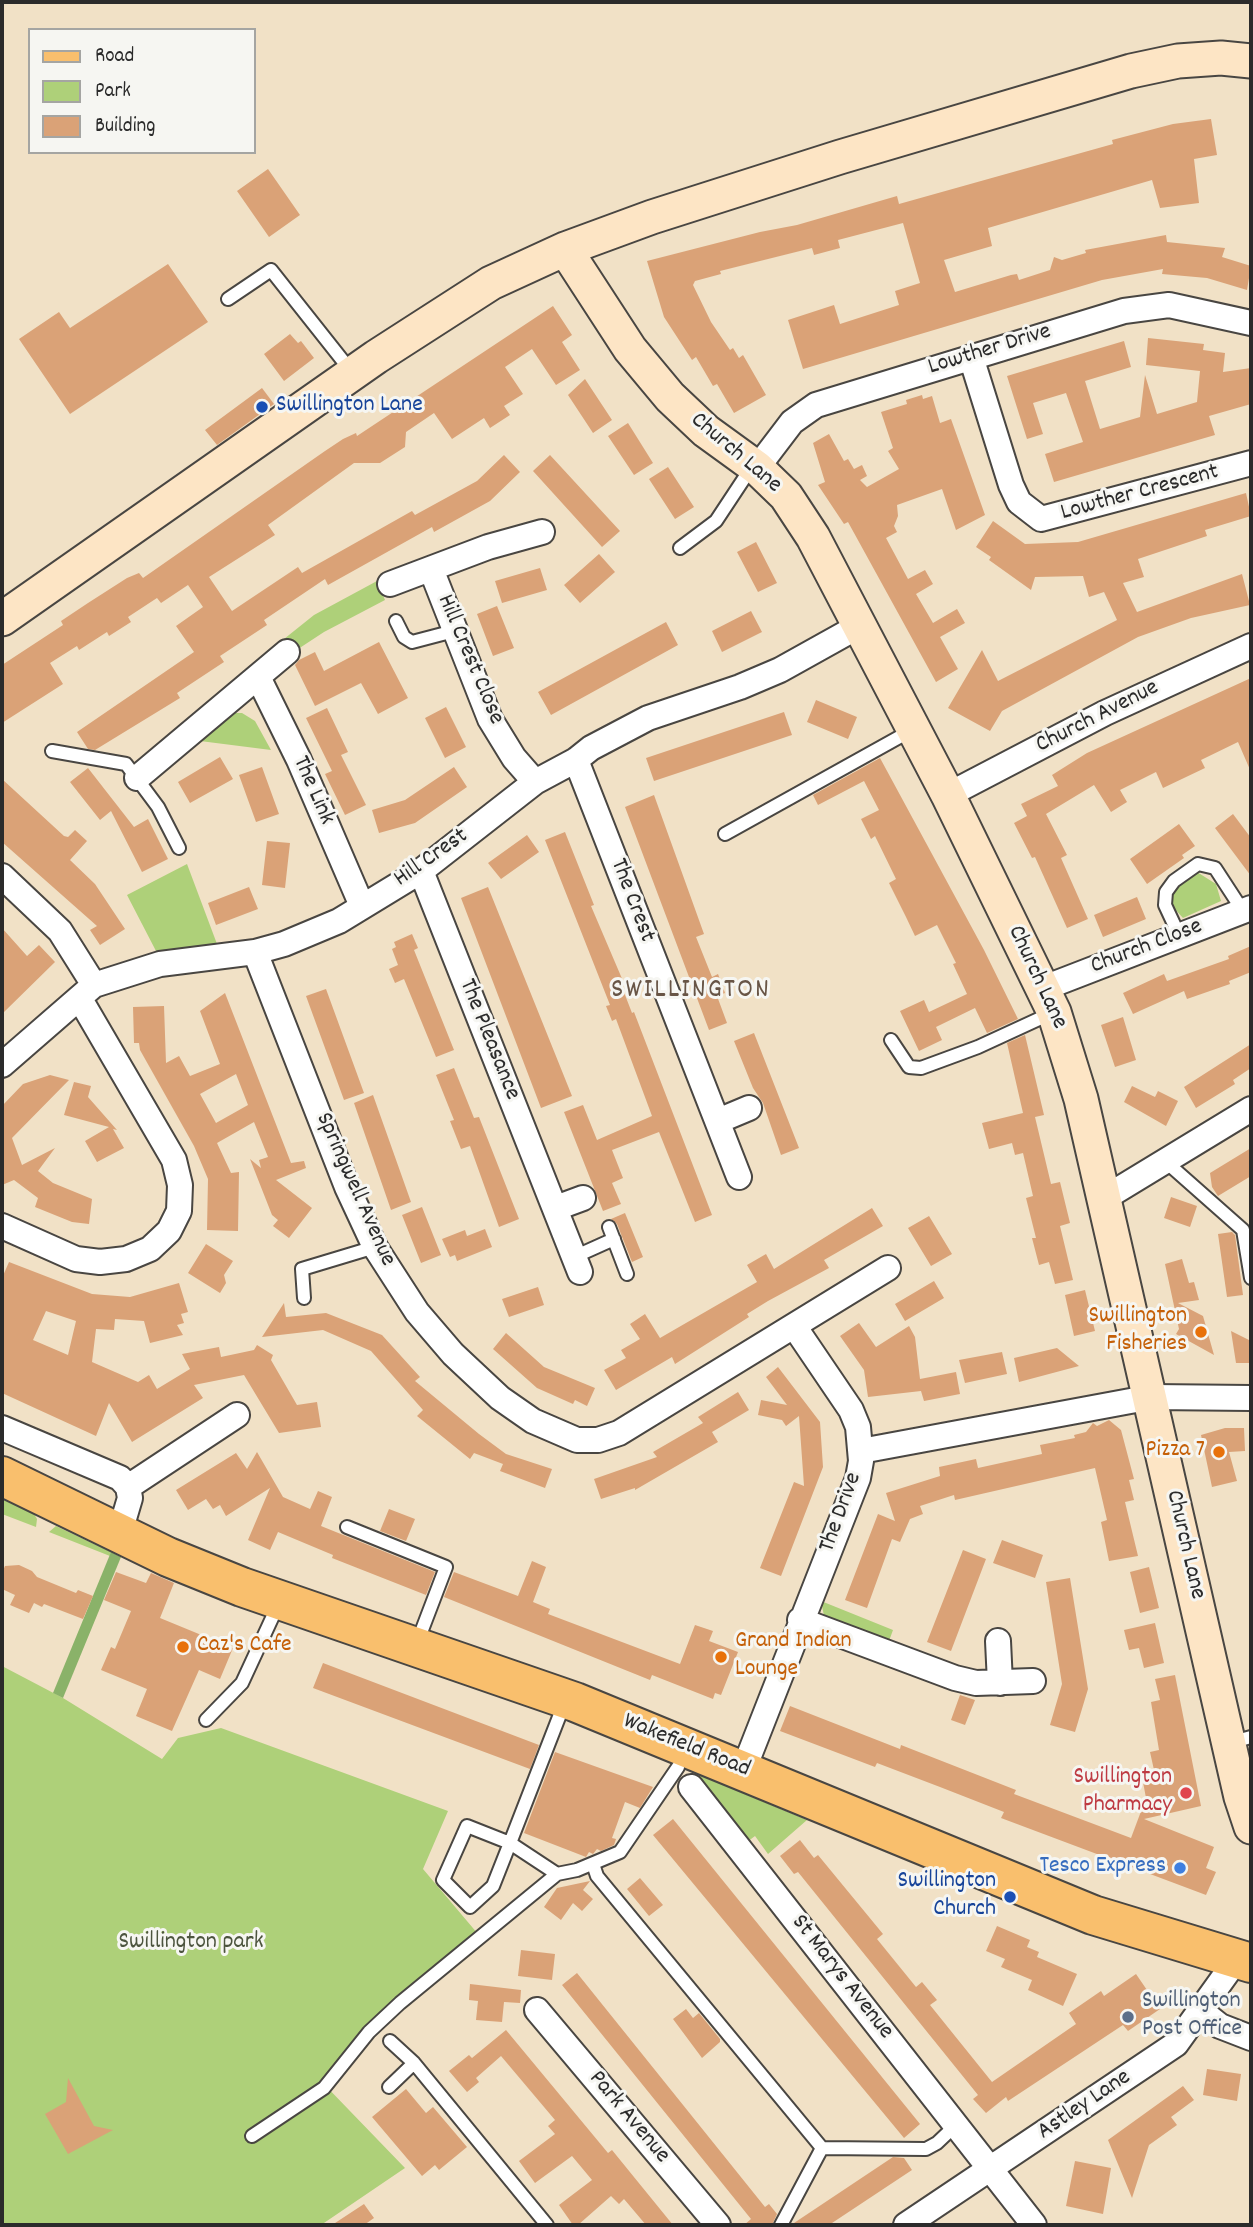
<!DOCTYPE html>
<style>
body{margin:0}
#map{position:relative;width:1253px;height:2227px;overflow:hidden;background:#f1e1c6;font-family:Dekko,sans-serif}
canvas{display:block}
.frame{position:absolute;inset:0;border:4px solid #2b2b2b;pointer-events:none}
.legend{position:absolute;left:28px;top:28px;width:228px;height:126px;box-sizing:border-box;background:#f6f6f2;border:2px solid #a5a5a2;margin:0;padding:9px 12px;list-style:none;font-size:21px;color:#2b2b2b}
.legend li{display:flex;align-items:center;gap:14px;height:35px}
.legend b{width:35px;border:2px solid #a5a5a2}
</style>
<div id="map">
<canvas width="1253" height="2227"></canvas>
<div class="frame"></div>
<ul class="legend">
<li><b style="height:9px;background:#f9bf6d"></b>Road</li>
<li><b style="height:19px;background:#aed079"></b>Park</li>
<li><b style="height:19px;background:#daa277"></b>Building</li>
</ul>
</div>
<script>
const c = document.querySelector('canvas').getContext('2d');
c.lineJoin = 'round';
function fillPath(path, color) { c.fillStyle = color; c.fill(path, 'evenodd'); }
const poly = rows => new Path2D(rows.map(r => 'M' + r).join(''));
function trace(path, color, width, dash) { c.strokeStyle = color; c.lineWidth = width; c.lineCap = dash ? 'butt' : 'round'; c.setLineDash(dash || []); c.stroke(path); }
function drawText(font, color, halo, rows, align = 'center') {
  c.font = font + ' Dekko,sans-serif'; c.lineWidth = 6; c.setLineDash([]); c.textBaseline = 'middle'; c.strokeStyle = halo; c.fillStyle = color; for (const [text, x, y, turn = 0] of rows) {
    c.save(); c.translate(x, y); c.rotate((+turn || 0) * Math.PI / 180); c.textAlign = isNaN(turn) ? turn : align; if (halo) c.strokeText(text, 0, 0); c.fillText(text, 0, 0); c.restore();
  }
}
fillPath(poly([
 [377,581,385,600,324,632,292,653,284,639,314,615],
 [234,713,242,713,255,721,271,750,200,741,227,715],
 [187,864,217,944,156,951,127,895],
 [1197,872,1216,884,1221,901,1183,918,1172,906,1171,893],
 [2,1499,34,1514,37,1519,36,1527,2,1514],
 [56,1526,111,1552,110,1556,49,1532],
 [821,1601,893,1630,889,1641,824,1616],
 [2,1666,63,1698,162,1759,178,1738,221,1728,448,1811,423,1869,478,1934,371,2021,321,2081,405,2168,321,2225,2,2225],
 [700,1775,807,1820,768,1854,755,1836,747,1842,698,1779]
]), '#aed079');
fillPath(poly([
 [111,1552,121,1557,63,1698,53,1693]
]), '#8ab269');
fillPath(poly([
 [1211,119,1217,155,1194,159,1199,203,1160,208,1152,180,988,228,992,246,944,260,955,292,1011,275,1017,274,1019,280,1050,270,1054,257,1062,260,1086,253,1085,250,1166,235,1167,242,1225,248,1222,257,1251,266,1247,290,1207,278,1162,274,1163,269,1102,280,803,369,788,320,834,305,840,324,899,305,895,291,920,283,903,223,838,240,840,248,814,255,812,248,720,271,721,274,695,281,693,285,711,322,730,350,733,348,739,358,743,355,766,395,734,413,717,384,713,386,696,357,692,360,664,317,647,261,760,232,797,225,897,196,899,204,1113,144,1112,140,1173,124],
 [268,169,300,215,269,237,237,191],
 [168,264,208,322,70,414,19,339,59,312,70,328],
 [553,306,572,335,562,342,580,370,556,385,532,349,505,367,523,394,504,406,510,415,490,428,484,418,452,439,434,413,406,432,405,447,380,463,354,463,268,525,275,535,209,577,232,611,298,567,302,573,412,511,415,515,477,481,504,455,520,472,490,501,434,532,432,527,328,585,325,579,264,620,267,625,220,656,224,662,177,693,180,698,95,750,88,749,77,732,194,652,176,626,203,607,188,585,161,603,157,598,128,617,131,622,109,636,107,632,79,650,77,646,50,663,63,684,2,723,2,665,63,625,61,621,88,603,127,578,139,573,143,578,325,451,343,439,356,433,357,436],
 [290,334,298,343,301,341,314,358,284,381,264,354],
 [1148,338,1204,344,1203,350,1225,353,1223,372,1251,368,1251,404,1209,416,1215,435,1054,482,1045,454,1083,442,1066,393,1033,403,1043,434,1027,439,1007,376,1124,341,1131,367,1085,381,1100,429,1140,417,1145,375,1157,414,1197,402,1200,371,1146,365],
 [585,379,612,420,593,433,568,395],
 [262,388,274,404,217,445,205,430],
 [922,395,923,399,932,396,940,423,951,419,985,515,956,530,942,489,897,505,898,516,894,526,897,532,886,538,908,579,925,570,933,584,916,594,933,623,957,609,965,623,940,637,958,669,936,682,848,522,844,524,818,485,825,482,813,443,829,434,844,461,848,459,854,469,862,465,867,476,860,480,867,487,899,469,888,451,893,448,881,412,907,404,906,400],
 [628,423,653,463,634,475,608,436],
 [550,455,620,531,602,547,533,471],
 [668,467,694,507,675,519,649,479],
 [1246,493,1251,516,1205,530,1207,536,1138,559,1144,577,1123,583,1137,612,1242,574,1250,605,1191,618,1138,637,1002,711,990,731,948,708,982,650,998,681,1117,620,1104,592,1089,597,1083,576,1035,577,1031,590,989,560,991,557,976,547,993,521,1025,544,1078,542],
 [756,542,777,583,758,592,737,552],
 [599,554,615,572,580,603,564,585],
 [540,568,547,590,502,603,495,581],
 [497,606,514,648,493,656,477,614],
 [751,611,762,632,722,652,712,631],
 [666,622,678,645,551,715,538,692],
 [379,642,408,698,378,714,361,683,315,706,295,665,299,660,315,652,324,671],
 [1251,678,1251,772,1238,742,1201,760,1205,768,1163,788,1156,772,1120,790,1127,802,1111,812,1094,785,1046,814,1067,855,1061,858,1088,919,1067,928,1035,857,1032,858,1014,823,1027,816,1021,804,1058,786,1052,775,1087,753],
 [816,700,857,717,848,739,807,722],
 [446,707,466,747,445,758,425,718],
 [327,708,348,752,341,755,366,805,345,815,325,774,332,771,306,718],
 [784,712,792,735,654,781,646,758],
 [220,757,233,779,190,803,178,782],
 [880,758,984,950,1018,1019,987,1033,975,1008,936,1027,942,1040,919,1051,900,1011,924,1000,929,1012,967,994,953,964,956,963,937,925,915,936,906,917,889,883,896,879,875,836,871,839,861,819,879,810,864,781,818,805,813,795],
 [262,767,279,814,256,822,239,775],
 [454,767,467,787,415,823,379,833,372,810,405,800],
 [88,768,134,827,148,819,168,859,142,872,111,811,100,820,70,782],
 [2,779,64,836,68,837,75,830,87,841,70,860,95,884,125,929,100,945,90,930,97,926,2,842],
 [654,795,704,934,696,937,712,977,718,974,725,993,717,996,727,1023,709,1030,625,807],
 [1233,814,1251,838,1251,876,1215,828],
 [1179,824,1195,846,1182,855,1184,858,1147,884,1130,859],
 [565,832,594,905,591,906,623,981,620,982,632,1013,634,1012,712,1215,695,1222,659,1132,612,1150,623,1178,612,1183,621,1204,603,1211,564,1112,583,1105,597,1140,652,1116,616,1019,612,1021,606,1006,610,1005,545,840],
 [527,835,539,852,501,879,488,863],
 [267,841,290,843,285,888,262,885],
 [249,887,258,909,216,925,208,903],
 [488,887,572,1096,541,1108,461,898],
 [1137,897,1146,919,1103,937,1094,915],
 [2,928,27,956,39,945,55,962,2,1014],
 [412,934,418,948,414,950,454,1050,436,1057,404,979,395,983,389,969,398,965,392,949,396,947,394,942],
 [1251,946,1251,972,1229,981,1230,984,1187,999,1184,991,1133,1014,1123,993,1164,974,1167,981,1229,959,1228,956],
 [326,989,364,1093,344,1100,306,996],
 [225,993,291,1163,304,1161,306,1168,276,1180,312,1208,289,1238,273,1226,278,1220,272,1215,250,1159,261,1168,259,1160,268,1157,254,1122,217,1143,231,1173,239,1172,238,1231,207,1230,208,1179,194,1146,140,1050,139,1043,134,1043,133,1007,164,1006,166,1063,179,1056,190,1076,220,1064,200,1011],
 [236,1074,248,1105,216,1123,200,1094],
 [1123,1017,1136,1060,1115,1067,1101,1025],
 [754,1033,799,1148,781,1155,763,1103,753,1088,734,1041],
 [1025,1035,1044,1115,1035,1117,1051,1184,1060,1182,1070,1223,1060,1226,1073,1280,1055,1284,1049,1262,1039,1265,1032,1238,1036,1238,1026,1198,1033,1196,1023,1153,1015,1155,1012,1143,989,1149,982,1123,1023,1113,1007,1043],
 [1251,1044,1251,1068,1233,1080,1235,1084,1196,1108,1184,1087],
 [454,1068,474,1118,479,1117,519,1219,499,1227,470,1146,461,1149,450,1121,454,1120,436,1075],
 [50,1075,69,1080,12,1138,22,1165,55,1148,38,1171,53,1183,92,1199,89,1224,72,1222,35,1207,38,1198,14,1180,2,1185,2,1106,23,1084],
 [74,1082,91,1086,88,1097,117,1130,113,1129,124,1148,97,1162,85,1141,109,1127,64,1115],
 [1132,1086,1155,1097,1158,1091,1178,1101,1166,1126,1124,1102],
 [373,1095,411,1202,391,1210,354,1103],
 [1251,1148,1251,1176,1218,1196,1212,1187,1210,1173],
 [1171,1197,1197,1206,1190,1227,1164,1218],
 [422,1207,441,1255,421,1263,402,1215],
 [872,1208,883,1226,824,1260,829,1268,768,1301,747,1314,749,1317,675,1364,672,1357,616,1390,604,1370,626,1358,621,1350,640,1339,630,1324,645,1314,660,1338,757,1282,747,1265,766,1254,774,1269],
 [625,1213,643,1257,632,1262,617,1224,611,1219],
 [929,1216,952,1254,931,1266,908,1228],
 [485,1229,492,1247,457,1261,455,1255,450,1257,442,1239,465,1230,467,1236],
 [1232,1232,1235,1235,1243,1295,1227,1297,1218,1234],
 [206,1244,233,1261,224,1275,226,1283,220,1293,188,1273],
 [1182,1259,1189,1283,1194,1282,1199,1300,1178,1303,1203,1316,1214,1355,1176,1334,1179,1329,1165,1264],
 [9,1262,92,1294,130,1297,179,1283,188,1312,181,1314,184,1323,177,1325,183,1335,150,1343,144,1321,115,1319,114,1330,96,1329,92,1362,138,1382,149,1375,157,1389,190,1369,182,1354,219,1347,221,1357,254,1350,257,1345,273,1355,271,1360,297,1405,317,1402,321,1427,279,1433,244,1375,194,1385,203,1398,132,1442,109,1403,96,1436,2,1393,2,1278],
 [46,1311,76,1321,68,1355,33,1340],
 [934,1281,944,1298,905,1321,895,1304],
 [538,1287,544,1305,509,1317,502,1299],
 [1085,1290,1095,1331,1074,1336,1065,1295],
 [284,1303,286,1317,326,1313,382,1335,420,1377,415,1381,479,1434,506,1454,552,1469,545,1488,500,1471,503,1464,474,1453,470,1459,417,1416,423,1410,371,1351,323,1330,262,1337],
 [859,1323,876,1347,909,1326,915,1337,920,1379,956,1372,960,1394,924,1401,921,1391,868,1397,864,1370,840,1336],
 [1231,1331,1251,1341,1251,1363,1236,1363],
 [506,1333,544,1367,595,1388,587,1406,575,1400,573,1404,537,1388,493,1349],
 [1057,1348,1079,1366,1019,1382,1014,1358],
 [1002,1352,1007,1374,965,1383,959,1360],
 [778,1367,820,1422,823,1467,781,1576,760,1568,794,1482,804,1486,799,1416,786,1426,782,1420,758,1415,761,1400,787,1405,766,1377],
 [738,1392,749,1410,712,1432,718,1442,635,1490,635,1488,601,1499,594,1479,657,1457,653,1452,703,1423,698,1417],
 [1109,1420,1121,1430,1134,1479,1129,1480,1134,1500,1125,1502,1138,1556,1109,1561,1101,1522,1107,1520,1095,1468,955,1500,954,1495,920,1506,923,1514,910,1519,900,1542,892,1539,867,1608,845,1600,878,1514,895,1521,886,1493,940,1476,939,1467,976,1459,978,1468,1042,1454,1040,1445,1075,1438,1074,1435,1086,1432,1093,1423,1097,1426],
 [1225,1428,1244,1428,1245,1451,1229,1452,1237,1481,1212,1487,1201,1435],
 [257,1452,283,1497,310,1509,318,1491,332,1497,321,1526,435,1572,426,1595,332,1558,333,1555,278,1532,270,1550,248,1540,270,1488,226,1516,220,1505,213,1509,206,1499,188,1510,176,1490,236,1453,247,1469],
 [389,1509,415,1519,406,1541,380,1531],
 [1002,1540,1043,1555,1035,1578,993,1563],
 [963,1550,986,1559,951,1651,927,1642],
 [532,1561,546,1567,533,1602,550,1609,548,1614,680,1664,695,1625,713,1631,709,1641,738,1652,721,1695,715,1693,713,1699,652,1675,650,1680,444,1597,454,1572,518,1596],
 [19,1565,32,1571,37,1577,76,1593,78,1590,93,1596,83,1619,44,1604,42,1607,34,1603,29,1613,10,1605,15,1595,2,1589,2,1573,5,1566],
 [1149,1567,1159,1608,1140,1613,1130,1572],
 [116,1572,146,1583,151,1573,174,1583,160,1618,233,1648,220,1679,199,1670,172,1731,136,1716,147,1689,101,1670,111,1647,115,1649,131,1611,104,1600],
 [1070,1578,1088,1689,1075,1732,1050,1725,1062,1684,1046,1582],
 [1155,1623,1164,1663,1144,1668,1139,1648,1129,1650,1124,1630],
 [323,1663,539,1745,530,1769,313,1688],
 [1175,1675,1201,1806,1144,1819,1214,1847,1206,1868,1216,1872,1206,1895,1001,1818,1004,1812,940,1787,877,1763,875,1767,780,1731,790,1706,900,1749,901,1745,1016,1790,1014,1794,1131,1838,1146,1798,1143,1782,1156,1779,1150,1752,1159,1750,1151,1702,1160,1700,1155,1679],
 [960,1695,975,1700,965,1725,951,1720],
 [555,1752,653,1787,640,1808,625,1802,612,1838,616,1839,614,1845,601,1851,597,1849,593,1854,589,1852,586,1857,524,1833],
 [673,1819,920,2124,904,2138,653,1835],
 [800,1840,814,1858,818,1855,883,1934,877,1939,916,1987,922,1982,937,2000,930,2005,992,2082,1076,2024,1069,2013,1101,1991,1104,1996,1136,1974,1160,2009,1128,2031,1123,2025,1008,2101,1006,2097,986,2113,973,2099,978,2095,798,1872,794,1874,780,1856],
 [640,1878,663,1905,649,1916,627,1889],
 [590,1881,583,1890,593,1899,582,1911,573,1903,561,1920,544,1907,557,1888],
 [997,1926,1030,1940,1027,1947,1039,1952,1037,1957,1077,1974,1063,2006,1028,1990,1032,1980,1001,1967,1005,1959,986,1951],
 [521,1950,555,1954,552,1980,518,1976],
 [577,1973,765,2207,769,2204,777,2214,772,2225,744,2225,751,2219,562,1985],
 [470,1984,521,1990,520,2003,504,2002,502,2022,476,2020,478,2001,469,2000],
 [686,2009,693,2018,699,2013,720,2039,720,2042,702,2058,673,2019],
 [506,2030,608,2153,612,2150,673,2225,646,2225,624,2199,619,2204,611,2196,578,2225,573,2225,559,2205,592,2180,572,2156,535,2183,519,2161,555,2134,548,2126,555,2120,501,2056,476,2078,479,2082,467,2092,449,2071,469,2055,472,2058],
 [1207,2069,1241,2074,1237,2101,1203,2095],
 [68,2078,94,2126,113,2130,68,2154,45,2114,66,2102],
 [1183,2086,1194,2100,1171,2117,1177,2125,1149,2145,1132,2198,1108,2140],
 [406,2089,426,2113,433,2107,467,2147,439,2170,435,2165,422,2176,372,2117],
 [893,2157,904,2158,912,2170,829,2225,791,2225],
 [1075,2161,1111,2168,1103,2214,1066,2206],
 [364,2204,374,2218,364,2225,332,2225]
]), '#daa277');
const lane = poly([
 [228,299,271,270,351,371],
 [680,548,716,521,753,465],
 [396,621,404,637,412,642,454,631],
 [52,751,126,764,158,807,179,848],
 [725,834,912,730],
 [1179,935,1165,905,1166,892,1174,881,1198,864,1215,868,1243,911],
 [891,1040,909,1067,921,1068,978,1047,1054,1012],
 [1165,1161,1243,1230,1251,1278],
 [609,1227,627,1274],
 [574,1257,614,1239],
 [304,1298,302,1269,375,1247],
 [347,1527,446,1567,417,1643],
 [206,1720,242,1683,279,1603],
 [1229,1743,1251,1737],
 [593,1864,597,1876,822,2148,926,2149,937,2143,957,2124],
 [557,1874,510,1843,467,1826,443,1880,470,1907,493,1886,510,1843,559,1717,564,1703],
 [390,2041,414,2063,547,2225],
 [389,2087,414,2063],
 [252,2136,324,2088,369,2032,400,2003,557,1874,577,1870,620,1852,678,1767],
 [781,2225,822,2148]
]);
const street = poly([
 [971,357,1011,485,1019,502,1041,519,1251,463],
 [757,468,792,422,816,405,1124,311,1169,305,1251,323],
 [431,569,490,719,514,758,535,782],
 [390,584,488,547,542,532],
 [258,677,299,760,362,906],
 [576,760,739,1177],
 [137,778,287,652],
 [948,795,1105,713,1251,646],
 [421,871,580,1272],
 [2,876,60,931,94,985],
 [255,952,347,1187,375,1247,417,1312,453,1354,500,1398,533,1421,577,1440,598,1440,619,1433,888,1268],
 [1044,988,1251,908],
 [2,1065,94,985,160,964,255,952,284,944,339,921,421,871,535,782,576,760,591,748,648,718,740,687,780,670,859,626],
 [718,1121,749,1108],
 [1103,1199,1251,1109],
 [556,1208,583,1198],
 [2,1226,76,1259,100,1262,126,1259,150,1249,169,1231,179,1211,180,1185,174,1160,80,999],
 [2,1428,120,1478,128,1487],
 [861,1451,1152,1397,1251,1398],
 [120,1532,130,1498,128,1487,237,1415],
 [800,1620,955,1678,976,1683,1033,1681],
 [998,1641,1000,1683],
 [743,1771,858,1478,861,1461,858,1427,851,1410,794,1326],
 [691,1787,1034,2225],
 [537,2010,718,2225],
 [1201,2011,1220,2026,1251,2038],
 [906,2225,1176,2044,1237,1959]
]);
const secondary = poly([
 [565,249,630,349,670,397,706,431,757,468,786,496,813,537,948,795,1054,1012,1081,1099,1241,1797,1251,1827],
 [2,619,376,357,491,283,565,249,652,217,840,157,1131,71,1178,61,1221,58,1251,61]
]);
const primary = poly([
 [2,1476,168,1557,242,1587,575,1702,1093,1915,1251,1963]
]);
trace(lane, '#494642', 16);
trace(street, '#494642', 28);
trace(secondary, '#494642', 37);
trace(primary, '#494642', 42);
trace(lane, '#fff', 12);
trace(street, '#fff', 24);
trace(secondary, '#fde5c5', 33);
trace(primary, '#f9bf6d', 38);
for (const [x, y, r, color] of [
 [262,407,7,"#1a4fb4"],
 [1201,1332,7,"#e8710a"],
 [1219,1452,7,"#e8710a"],
 [183,1647,7,"#e8710a"],
 [721,1657,7,"#e8710a"],
 [1186,1793,7,"#e0444e"],
 [1180,1868,7,"#3f7fe0"],
 [1010,1897,7,"#1a4fb4"],
 [1128,2017,7,"#5c6f8a"]
]) { const dot = new Path2D(); dot.arc(x, y, r, 0, 2 * Math.PI); c.fillStyle = color; c.fill(dot); trace(dot, '#f6f6f2', 2.5); }
drawText('24px', '#2b2b2b', '#f6f6f2', [
 ["Lowther Drive",990,351,-17],
 ["Church Lane",735,454,40],
 ["Lowther Crescent",1140,494,-15],
 ["Hill Crest Close",469,660,67],
 ["Church Avenue",1098,718,-27],
 ["The Link",312,791,66],
 ["Hill Crest",432,859,-35],
 ["The Crest",631,901,69],
 ["Church Close",1147,948,-21],
 ["Church Lane",1036,978,65],
 ["The Pleasance",488,1040,68],
 ["Springwell Avenue",354,1190,66],
 ["The Drive",842,1513,-70],
 ["Church Lane",1184,1545,77],
 ["Wakefield Road",686,1747,22],
 ["St Marys Avenue",841,1978,52],
 ["Astley Lane",1085,2106,-34],
 ["Park Avenue",628,2118,50]
]);
drawText('24px', '#164399', '#f6f6f2', [
 ["Swillington Lane",276,407],
 ["Swillington",996,1883,"right"],
 ["Church",996,1911,"right"]
], 'left');
drawText('24px', '#c56008', '#f6f6f2', [
 ["Swillington",1187,1318],
 ["Fisheries",1187,1346],
 ["Pizza 7",1205,1452],
 ["Grand Indian",735,1643,"left"],
 ["Lounge",735,1671,"left"],
 ["Caz's Cafe",197,1647,"left"]
], 'right');
drawText('24px', '#be3a42', '#f6f6f2', [
 ["Swillington",1172,1779],
 ["Pharmacy",1172,1807]
], 'right');
drawText('24px', '#366cbe', '#f6f6f2', [
 ["Tesco Express",1166,1868]
], 'right');
drawText('24px', '#4c543e', '#f6f6f2', [
 ["Swillington park",191,1944]
]);
drawText('24px', '#4e5e75', '#f6f6f2', [
 ["Swillington",1142,2003],
 ["Post Office",1142,2031]
], 'left');
c.letterSpacing = '2px';
drawText('28px', '#685546', '#f6f6f2', [
 ["SWILLINGTON",691,992]
]);
c.letterSpacing = '0px';
</script>
